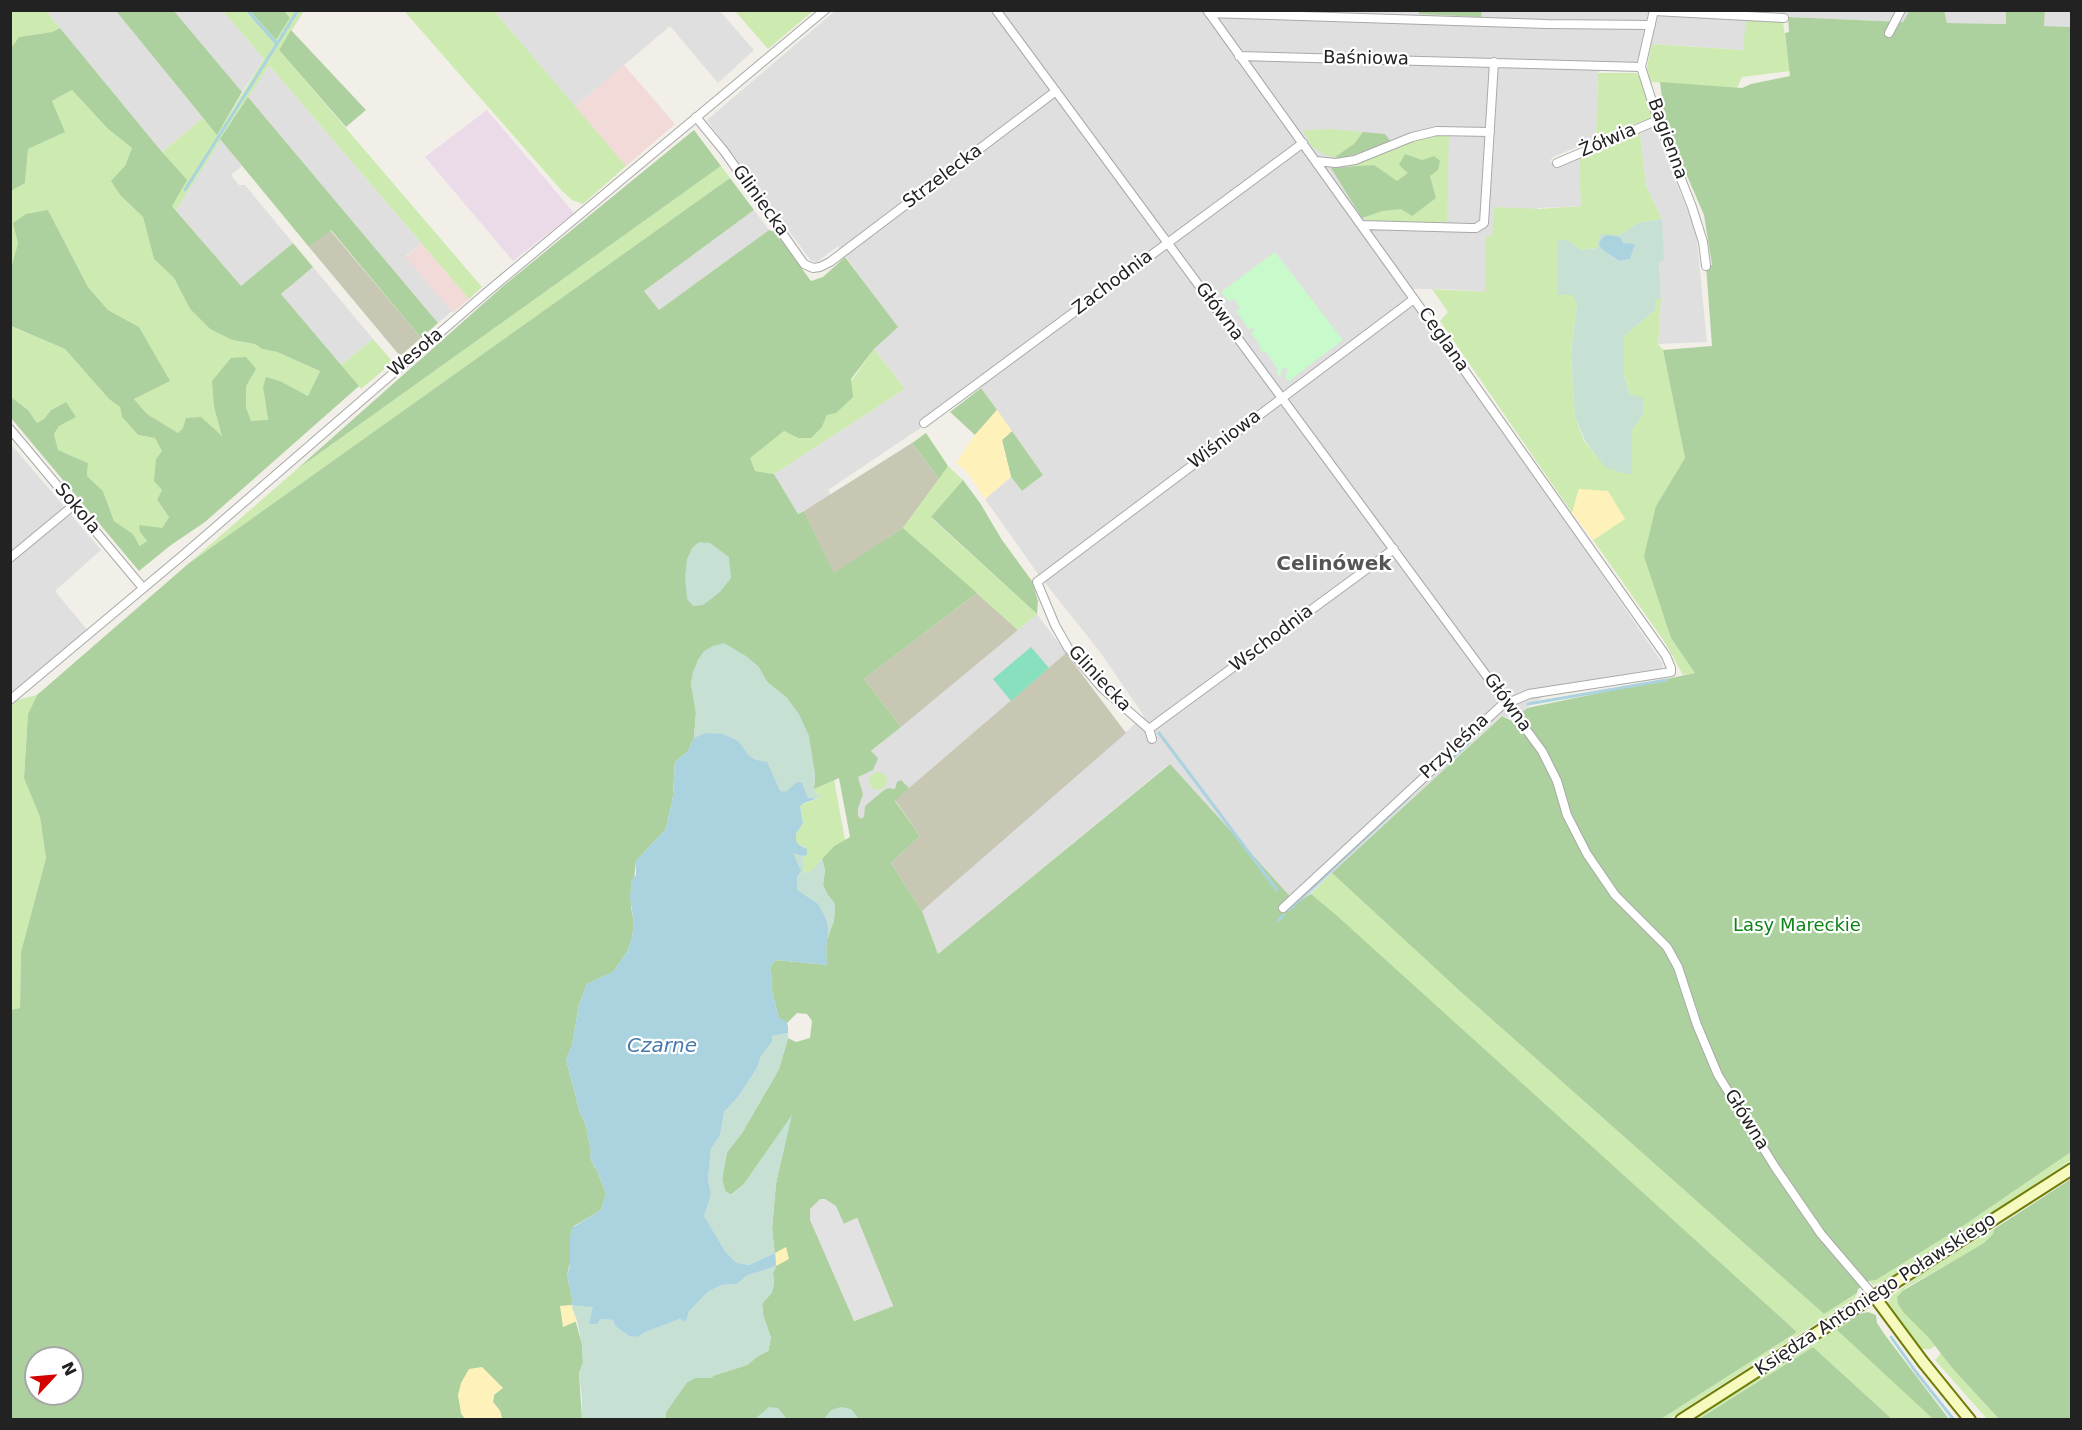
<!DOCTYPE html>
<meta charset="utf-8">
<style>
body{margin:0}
#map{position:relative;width:2082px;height:1430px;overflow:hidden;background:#f2efe9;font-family:"DejaVu Sans",sans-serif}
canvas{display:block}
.frame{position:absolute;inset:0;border:12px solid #222;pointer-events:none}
.north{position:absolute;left:24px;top:1346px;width:60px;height:60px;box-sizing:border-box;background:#fff;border:2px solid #a7a7a7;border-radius:50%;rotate:64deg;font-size:16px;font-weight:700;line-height:24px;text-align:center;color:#222}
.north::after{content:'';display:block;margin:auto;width:21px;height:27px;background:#d40000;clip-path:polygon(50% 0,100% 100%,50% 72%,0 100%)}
</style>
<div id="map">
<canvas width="2082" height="1430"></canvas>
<div class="frame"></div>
<div class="north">N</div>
</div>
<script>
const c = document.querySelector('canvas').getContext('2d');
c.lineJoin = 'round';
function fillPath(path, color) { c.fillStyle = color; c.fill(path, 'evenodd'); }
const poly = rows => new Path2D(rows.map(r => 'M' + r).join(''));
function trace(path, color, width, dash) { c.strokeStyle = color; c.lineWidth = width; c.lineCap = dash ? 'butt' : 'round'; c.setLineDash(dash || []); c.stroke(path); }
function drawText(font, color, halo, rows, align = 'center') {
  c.font = font + ' "DejaVu Sans",sans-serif'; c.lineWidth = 4.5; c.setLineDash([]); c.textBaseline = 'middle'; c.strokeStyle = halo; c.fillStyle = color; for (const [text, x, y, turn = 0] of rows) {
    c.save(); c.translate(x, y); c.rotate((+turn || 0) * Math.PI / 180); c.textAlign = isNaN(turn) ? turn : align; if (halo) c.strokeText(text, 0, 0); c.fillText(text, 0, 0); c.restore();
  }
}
fillPath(poly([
 [1710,10,1710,18,1746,20,1744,50,1652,44,1635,63,1606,63,1598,73,1596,139,1553,157,1550,161,1557,166,1579,156,1582,206,1539,208,1492,236,1487,236,1485,292,1444,289,1401,289,1587,553,1663,664,1662,668,1563,684,1524,709,1524,714,1514,722,1507,717,1501,716,1311,894,1296,904,1169,764,938,954,922,911,1144,716,1100,652,1038,574,985,499,1011,477,1022,491,1043,475,978,384,922,427,828,490,831,495,798,514,774,474,905,389,874,349,897,327,838,246,817,262,811,261,707,120,835,11],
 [1751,10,1909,11,1903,22,1788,17,1783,13],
 [46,11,116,11,203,118,162,152],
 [174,11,223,11,264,59,242,92],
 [494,11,720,11,754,50,718,83,670,26,575,107],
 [1944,11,2006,11,2006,24,1947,23],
 [2045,11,2071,11,2071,27,2044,26],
 [269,65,421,243,406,256,452,311,438,323,248,97],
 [1654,127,1696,231,1707,342,1658,344,1661,299,1659,262,1662,219,1646,186,1640,133],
 [220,139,242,166,231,175,239,185,245,185,293,243,241,287,176,210],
 [754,210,769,230,659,310,644,291],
 [313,267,373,339,341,365,281,294],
 [10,443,101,550,55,591,89,632,10,697],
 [1037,614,1066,653,851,838,839,778]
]), '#e0dfdf');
fillPath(poly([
 [624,65,675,124,626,166,575,107],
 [421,243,469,299,453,313,406,257]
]), '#f2dad9');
fillPath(poly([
 [487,110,574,213,513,261,425,157]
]), '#ebdbe8');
fillPath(poly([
 [330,230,421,338,400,356,309,247],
 [912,443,939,479,903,528,834,574,804,511],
 [977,593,1018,630,901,727,864,679],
 [1066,653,1126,733,922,911,891,863,920,836,895,800]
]), '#c7c7b4');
fillPath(poly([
 [11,11,46,11,60,28,52,32,19,37,11,48],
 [223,11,250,11,276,40,290,18,284,11,304,11,279,50,482,287,469,299,269,65,176,210,172,206,162,152,203,118,217,134,264,59],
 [404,11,494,11,626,166,583,204,572,200,562,191],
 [735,11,813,11,768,49],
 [1746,20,1783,22,1790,71,1742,77,1737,88,1651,82,1647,69,1651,44,1743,50],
 [1598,73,1636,73,1640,78,1652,111,1651,118,1596,139],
 [72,90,108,129,132,148,125,166,121,196,143,217,154,259,174,278,190,309,210,329,232,340,255,344,262,349,277,352,320,371,308,396,282,382,263,387,268,421,251,421,246,407,246,386,214,407,223,437,183,428,178,433,147,414,134,399,169,381,139,327,108,310,88,287,48,210,18,243,11,268,11,191,25,183,28,149,64,132,52,101],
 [1331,129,1363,132,1354,144,1335,157,1325,155,1311,146,1303,130],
 [1640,133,1646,186,1662,219,1638,223,1625,234,1597,248,1581,250,1569,241,1557,294,1572,295,1577,304,1571,354,1575,416,1584,441,1606,467,1631,474,1632,430,1643,414,1630,394,1624,376,1624,336,1655,310,1655,299,1661,299,1658,344,1663,350,1685,458,1656,506,1671,638,1696,673,1683,675,1664,641,1593,540,1625,519,1579,489,1572,513,1440,321,1448,312,1432,289,1485,292,1486,236,1492,236,1494,207,1538,209,1581,206,1579,156],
 [1449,135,1447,222,1376,222,1362,218,1382,211,1401,209,1434,187,1430,176,1408,173,1397,182,1374,165,1350,167,1427,136],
 [721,166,730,178,188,564,296,470],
 [10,326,65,349,109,399,120,407,122,417,138,435,155,438,163,451,156,459,162,490,157,501,169,517,162,528,151,528,140,532,147,541,141,547,133,534,114,521,103,491,87,476,88,463,58,450,54,434,59,426,66,402,51,410,44,419,37,423,28,410,11,397],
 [373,339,393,362,361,389,341,365],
 [874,349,905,389,774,474,755,471,749,457,784,431,798,438,822,427,827,415],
 [948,466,963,480,931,518,1037,614,1018,630,903,528],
 [37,695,28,714,24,777,40,817,46,858,21,952,20,1008,11,1010,11,705,17,700],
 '869 781a9 9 0 1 1 18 0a9 9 0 1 1-18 0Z',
 [834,779,845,840,834,846,811,871,803,873,803,856,805,856,805,847,798,844,796,840,796,834,803,823,800,805,817,799,820,795,816,794,814,789],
 [1332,873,1462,993,1824,1314,1857,1293,1855,1298,1669,1419,1661,1419,1797,1332,1311,894],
 [2071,1152,2071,1160,2003,1206,1888,1279,1873,1285,1869,1281,1876,1280,1963,1226],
 [1994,1229,1993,1234,1985,1243,1904,1289,1928,1337,1935,1346,1931,1349,1922,1349,1915,1343,1890,1309,1888,1304,1890,1297,1924,1272],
 [1860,1314,1838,1330,1933,1419,1892,1419,1813,1347,1699,1419,1693,1420],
 [1941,1353,1953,1369,1999,1419,1987,1419,1935,1360]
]), '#cdebb0');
fillPath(poly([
 [1944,10,1947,23,2006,24,2006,11,2045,10,2044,26,2071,27,2071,1152,1963,1226,1876,1280,1869,1281,1858,1289,1857,1293,1824,1314,1462,993,1332,873,1502,716,1514,722,1524,714,1522,712,1527,708,1695,673,1671,638,1644,556,1656,506,1685,458,1663,350,1712,346,1706,266,1712,265,1704,215,1665,125,1660,82,1742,88,1751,84,1790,76,1785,33,1789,32,1788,17,1903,22,1909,11],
 [116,11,174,11,242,92,217,135],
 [250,11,284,11,290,18,276,40],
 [1419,11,1482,11,1481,17,1419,14],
 [60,28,162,152,187,180,172,206,241,286,293,243,313,267,281,294,359,386,205,522,171,545,139,571,11,418,11,397,28,410,37,423,44,419,51,410,66,402,76,417,59,426,54,434,58,450,88,463,87,476,103,491,114,521,133,534,140,546,147,541,140,532,139,525,162,528,169,517,157,500,162,490,154,481,156,459,162,451,155,438,138,435,122,417,120,407,109,399,65,349,11,326,11,268,18,243,13,223,26,214,48,210,88,287,108,310,139,327,170,381,134,399,147,414,178,433,183,428,186,418,201,417,222,436,214,407,212,381,231,358,246,357,256,369,246,386,246,407,251,421,268,420,263,387,266,377,282,382,308,396,320,371,277,352,262,349,255,344,232,340,210,329,190,309,174,278,154,259,143,217,121,196,111,181,125,166,132,148,108,129,72,90,52,101,65,132,28,149,25,183,11,191,11,48,19,37,52,32],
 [291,30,366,110,346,127,279,50],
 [248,97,438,323,421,338,331,230,309,247,220,139],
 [694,130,721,166,296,470,502,287],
 [1363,132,1385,134,1391,142,1341,159,1335,157,1354,144],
 [1405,154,1422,160,1434,156,1440,161,1438,170,1430,176,1436,198,1412,216,1401,209,1382,211,1362,218,1331,168,1374,165,1397,181,1408,173,1399,165],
 [730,178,754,210,644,291,659,310,769,230,775,232,811,281,823,277,845,257,898,327,874,349,851,379,853,397,836,413,827,415,822,427,811,438,798,438,784,431,750,458,755,471,774,474,798,514,804,511,834,573,903,528,977,593,864,679,901,727,871,751,878,758,873,770,858,777,863,794,858,808,858,815,860,819,864,817,865,806,883,791,888,788,895,789,897,782,901,780,909,788,895,801,920,836,891,863,922,911,938,954,1170,764,1296,903,1311,894,1335,914,1797,1332,1661,1419,666,1419,666,1412,687,1382,695,1378,710,1378,715,1375,747,1365,758,1356,768,1351,771,1338,763,1315,762,1303,774,1285,773,1273,776,1266,772,1229,776,1183,791,1117,744,1184,731,1195,725,1191,722,1179,727,1152,742,1133,779,1069,788,1038,796,1042,810,1038,812,1021,807,1014,797,1013,786,1024,779,1018,771,988,772,979,770,968,773,962,778,960,817,964,826,952,827,937,834,921,835,904,827,894,823,885,825,870,822,859,834,846,850,837,839,778,814,789,815,774,801,719,787,698,767,682,758,666,698,660,691,683,696,712,694,738,688,751,675,762,673,797,666,829,636,861,631,907,634,922,632,938,627,952,613,972,587,984,579,1005,572,1046,566,1059,580,1113,586,1124,591,1152,590,1158,597,1170,606,1194,601,1210,574,1226,570,1237,571,1259,567,1275,573,1301,571,1305,582,1344,583,1363,579,1373,582,1419,502,1419,500,1411,493,1402,494,1395,461,1413,465,1419,11,1420,11,1010,20,1008,21,952,46,858,40,817,24,778,28,714,37,695,188,564],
 [857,1218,893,1306,854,1321,844,1224],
 [36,1358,72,1358,72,1394,36,1394],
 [981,388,997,410,975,435,950,412],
 [1012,431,1043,475,1022,491,1011,477,1002,440],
 [926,433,948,466,939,479,912,443],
 [963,480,980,503,1002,540,1032,581,1038,601,1037,614,931,517],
 [2071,1179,2071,1419,1999,1419,1953,1369,1928,1337,1904,1313,1898,1304,1897,1297,1904,1290,1984,1243,1993,1234,1994,1229],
 [1868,1312,1876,1315,1877,1323,1885,1335,1949,1419,1933,1419,1837,1330,1860,1314],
 [1813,1347,1892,1419,1699,1419]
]), '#add19e');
fillPath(poly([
 [1662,219,1664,260,1659,262,1661,299,1655,299,1655,310,1624,336,1624,376,1630,394,1643,398,1643,414,1632,430,1632,474,1622,473,1605,467,1585,441,1575,416,1571,354,1577,304,1572,295,1557,295,1557,239,1569,241,1581,250,1597,248,1600,234,1620,235,1638,223],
 [1623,243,1634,245,1630,259,1619,261,1610,255],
 [699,542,710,543,729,557,731,578,720,592,703,605,693,606,687,599,685,578,687,559,692,548],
 [724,643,746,656,758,666,767,682,787,698,799,714,809,736,815,774,814,789,816,794,821,795,816,799,804,799,645,914,589,1137,566,1059,572,1046,579,1005,587,984,613,972,627,952,632,938,634,922,630,897,632,880,636,875,636,861,666,829,673,797,675,762,688,751,694,738,696,712,691,683,693,672,698,660,704,651,713,646],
 [793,852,803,856,803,873,811,871,822,859,825,870,823,885,827,894,835,904,834,921,826,943,827,965,778,960,773,962,770,968,772,979,771,988,776,1008,779,1018,786,1021,772,1016,762,937],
 [788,1033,788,1038,779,1069,742,1133,727,1152,722,1179,725,1191,732,1195,744,1184,792,1115,776,1183,772,1229,775,1253,749,1265,737,1263,725,1251,704,1216,711,1195,708,1179,711,1149,720,1135,724,1112,738,1097,757,1068,761,1056,772,1042,772,1036],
 [610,1155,599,1319,613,1320,615,1326,629,1336,638,1337,645,1332,680,1319,686,1322,689,1311,709,1291,722,1285,737,1284,746,1276,776,1266,773,1273,774,1285,772,1293,762,1304,763,1315,771,1338,768,1351,758,1356,747,1365,715,1375,710,1378,695,1378,687,1382,666,1412,666,1419,582,1419,582,1399,579,1373,583,1363,582,1344,577,1321,572,1309,573,1301,567,1275,571,1259,570,1237,572,1228,601,1210,605,1201,606,1194,597,1170,593,1166],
 [769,1407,778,1408,787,1419,755,1419],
 [841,1407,851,1409,859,1419,824,1419,831,1410]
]), '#c6e0d4');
fillPath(poly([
 [997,410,1012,431,1002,440,1011,477,985,499,967,472,956,463,975,435],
 [1579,489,1608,491,1625,519,1593,540,1572,513],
 [786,1247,789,1259,776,1266,775,1253],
 [571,1305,577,1321,563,1327,560,1306],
 [482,1367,503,1388,494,1395,493,1402,500,1411,502,1419,465,1419,461,1413,458,1395,461,1383,469,1369]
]), '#fff1ba');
fillPath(poly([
 [1275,252,1343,340,1289,381,1285,378,1288,369,1283,368,1280,377,1276,371,1278,369,1265,351,1262,352,1259,347,1261,346,1251,333,1255,330,1252,327,1249,330,1236,311,1240,308,1234,299,1229,302,1221,292]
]), '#c8facc');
fillPath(poly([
 [1031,647,1049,668,1011,701,993,679]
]), '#88e0be');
fillPath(poly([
 [820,1199,825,1199,836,1206,844,1224,857,1218,893,1306,854,1321,810,1220,810,1209]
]), '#e2e2e2');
fillPath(poly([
 [1606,235,1620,237,1623,243,1635,244,1630,259,1619,261,1603,250,1599,245,1600,241],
 [706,733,723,734,738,741,749,756,756,760,767,762,780,791,786,792,797,782,802,783,808,798,816,799,804,803,800,806,803,823,796,834,796,840,798,844,807,849,807,855,803,856,793,853,801,871,797,877,797,890,818,904,826,919,828,929,826,952,827,965,778,960,773,962,770,968,772,979,771,988,779,1018,786,1021,788,1026,788,1033,772,1036,772,1042,761,1056,757,1068,738,1097,724,1112,720,1135,711,1149,708,1179,711,1195,704,1216,725,1251,737,1263,749,1265,775,1253,776,1266,746,1276,737,1284,722,1285,709,1291,689,1311,686,1322,680,1319,645,1332,638,1337,629,1336,615,1326,613,1320,600,1319,597,1324,589,1324,593,1307,571,1305,573,1301,567,1275,570,1268,570,1237,572,1228,601,1210,606,1194,597,1170,590,1158,591,1152,586,1124,580,1113,566,1059,572,1046,579,1005,587,984,613,972,627,952,632,938,634,922,630,897,632,880,636,875,636,861,666,829,673,797,675,762,688,751,694,738]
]), '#aad3df');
trace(poly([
 [247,10,277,44,298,10],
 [185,190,277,44],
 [1528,704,1666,680],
 [1159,733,1277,890],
 [1445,765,1470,742],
 [1289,910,1409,797],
 [1279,920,1284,915],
 [1891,1337,1916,1372,1954,1420]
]), '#aad3df', 3);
const street = poly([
 [996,10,1542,751,1557,781,1567,815,1587,854,1615,895,1667,947,1678,967,1697,1025,1718,1075,1775,1167,1821,1234,1874,1296],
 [1207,10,1414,299,1666,656,1671,668,1671,672,1529,694,1501,706,1283,908],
 [1654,10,1641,67,1658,120,1692,207,1703,242,1706,266],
 [1654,11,1784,18],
 [1209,13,1547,24,1651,25],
 [1889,33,1901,10],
 [1239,56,1641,67],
 [696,117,724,151,804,264,813,268,820,267,830,262,1056,91],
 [1316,161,1336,163,1355,160,1412,137,1437,131,1490,132],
 [1557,163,1658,120],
 [1362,225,1471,228,1476,228,1484,223,1494,62],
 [924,423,1303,143],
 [10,429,143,588],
 [10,558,74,505],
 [10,700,183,555,487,292,825,10],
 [1149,729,1394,549],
 [1152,739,1149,729,1102,688,1068,648,1055,625,1037,582,1414,299]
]);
const secondary = poly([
 [1874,1296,1923,1362,1970,1420],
 [1681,1420,2072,1169]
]);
trace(street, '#a9a9a9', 10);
trace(secondary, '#707d05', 14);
trace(street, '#fff', 8);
trace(secondary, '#f7fabf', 10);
drawText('18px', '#222', '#fff', [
 ["Baśniowa",1366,59,1],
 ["Bagienna",1667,139,70],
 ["Żółwia",1608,141,-23],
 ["Strzelecka",943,177,-37],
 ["Gliniecka",760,201,54],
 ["Zachodnia",1113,283,-37],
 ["Główna",1219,312,53],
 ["Ceglana",1443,340,55],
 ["Wesoła",416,353,-40],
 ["Wiśniowa",1225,440,-37],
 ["Sokola",77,509,50],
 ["Wschodnia",1272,639,-37],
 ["Gliniecka",1099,679,47],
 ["Główna",1507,703,54],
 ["Przyleśna",1455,747,-43],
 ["Główna",1746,1120,58],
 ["Księdza Antoniego Poławskiego",1876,1295,-33]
]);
drawText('18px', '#0c8416', '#fff', [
 ["Lasy Mareckie",1797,926]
]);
drawText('bold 20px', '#555', '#fff', [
 ["Celinówek",1334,565]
]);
drawText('italic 20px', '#4a7aab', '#fff', [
 ["Czarne",662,1047]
]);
</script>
